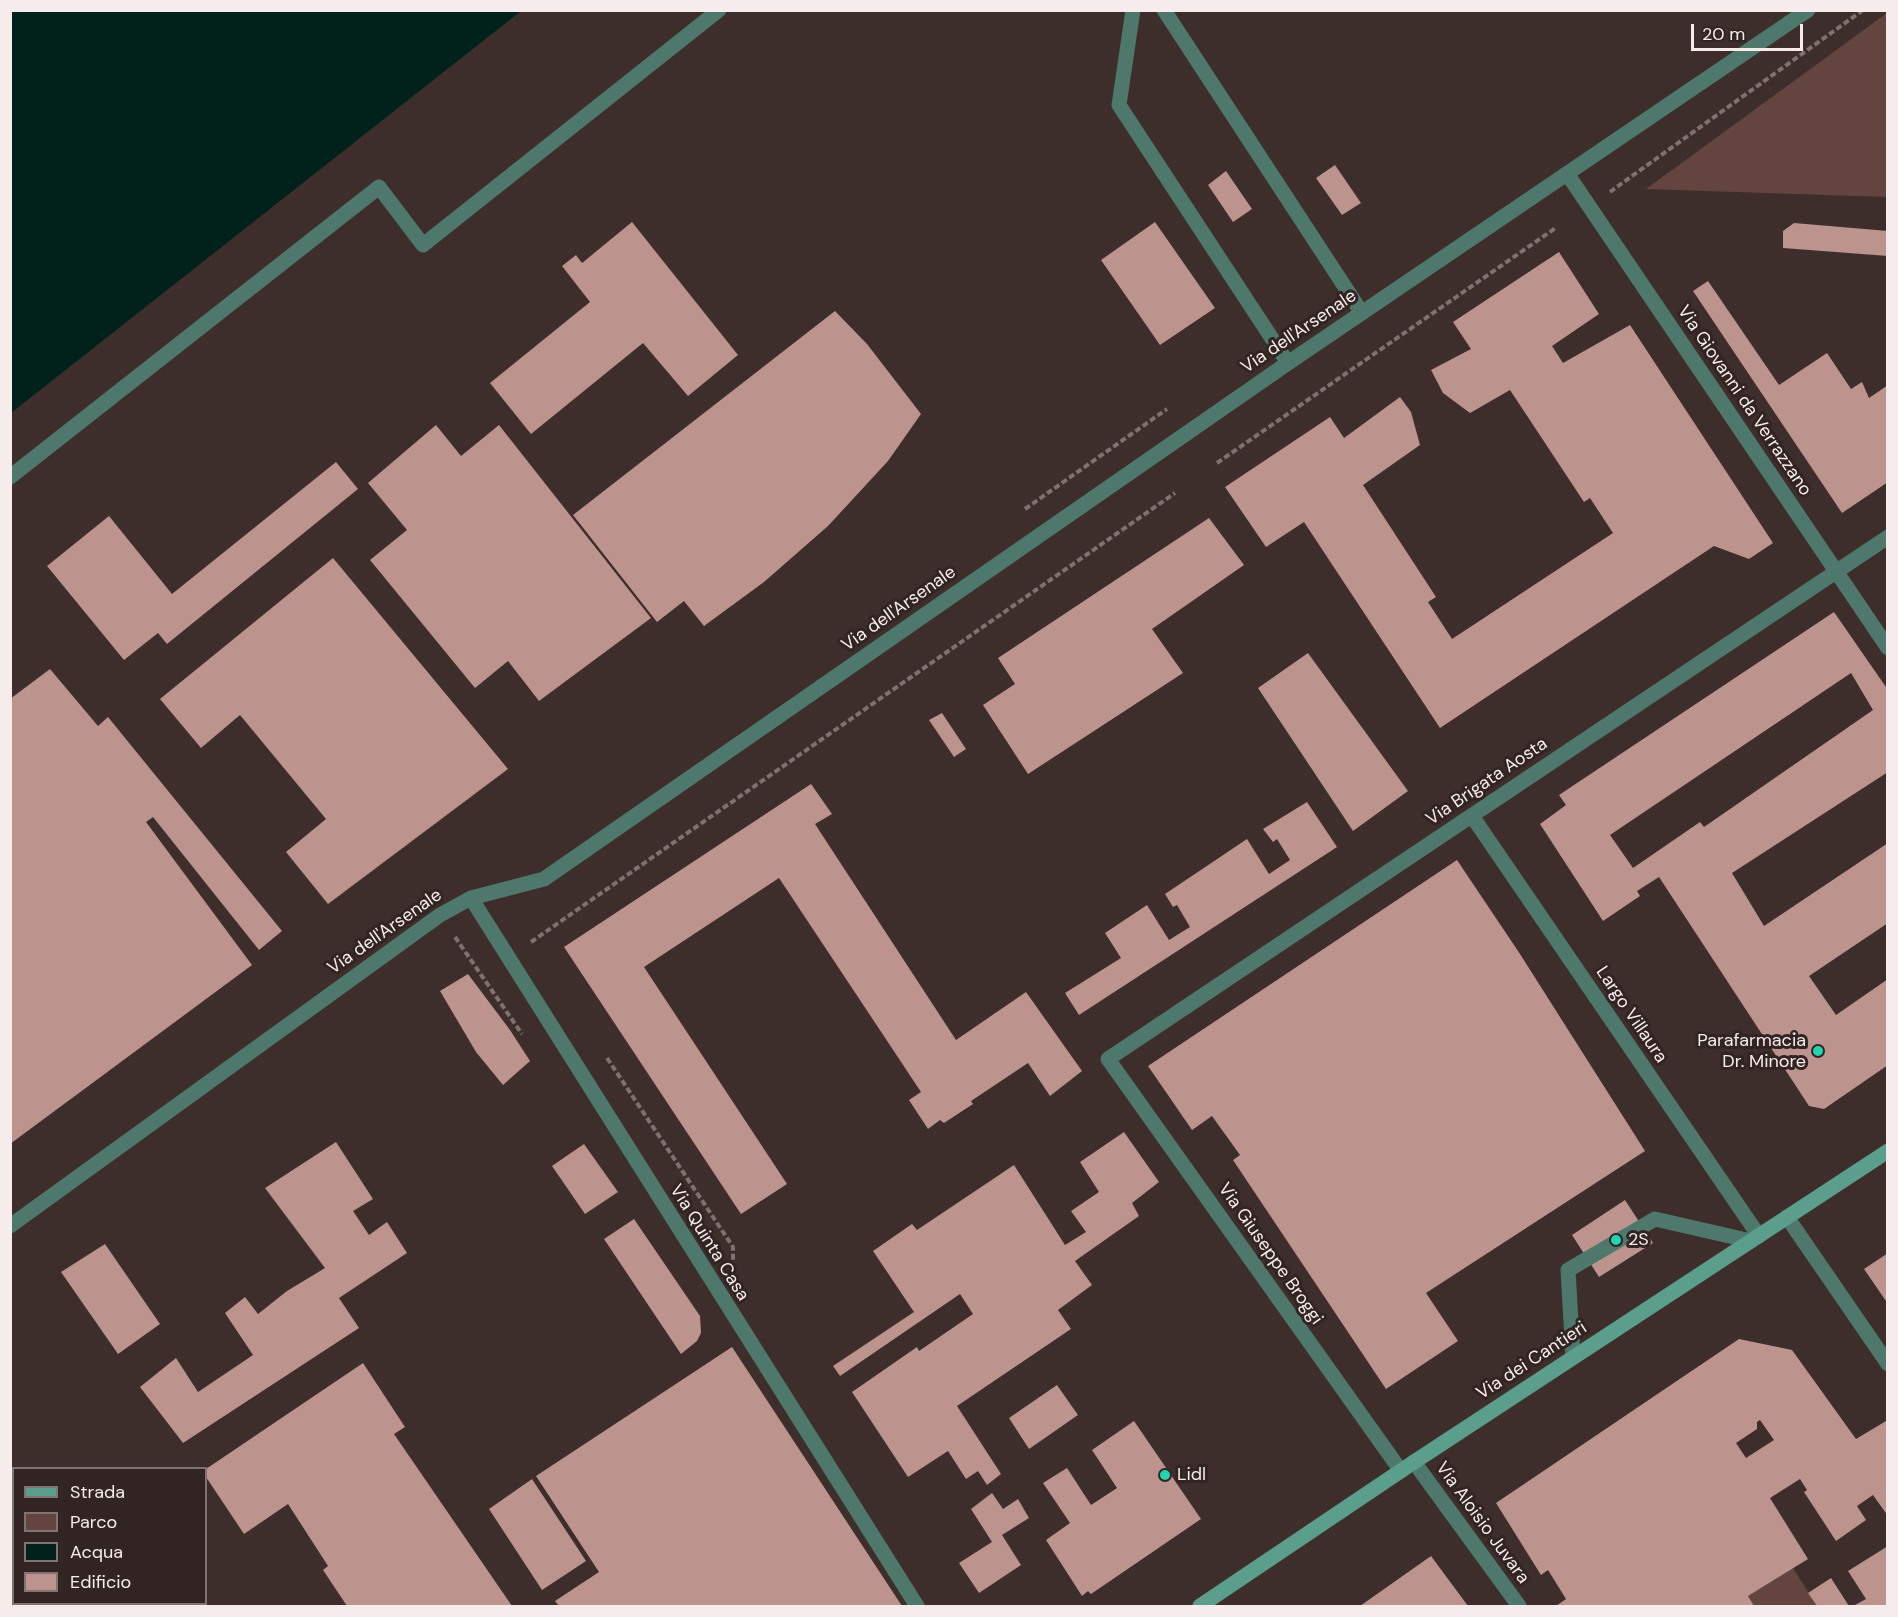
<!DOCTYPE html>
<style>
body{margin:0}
#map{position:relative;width:1898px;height:1617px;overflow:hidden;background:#3d2e2c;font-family:"DM Sans",sans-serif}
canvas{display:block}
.frame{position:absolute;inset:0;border:12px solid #f6eceb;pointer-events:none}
.legend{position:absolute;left:12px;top:1467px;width:195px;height:138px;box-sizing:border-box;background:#322423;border:2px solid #807473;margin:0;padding:8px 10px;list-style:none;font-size:18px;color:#f6eceb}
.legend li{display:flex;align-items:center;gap:12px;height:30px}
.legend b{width:30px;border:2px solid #807473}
.scale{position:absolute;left:1691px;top:24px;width:112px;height:27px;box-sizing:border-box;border:3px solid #f6eceb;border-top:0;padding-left:8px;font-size:18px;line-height:21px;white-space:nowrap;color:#f6eceb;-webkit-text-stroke:4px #322423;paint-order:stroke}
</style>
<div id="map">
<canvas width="1898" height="1617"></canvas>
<div class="frame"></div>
<ul class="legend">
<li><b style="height:8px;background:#5a9e8b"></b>Strada</li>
<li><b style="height:16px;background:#64443f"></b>Parco</li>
<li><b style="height:16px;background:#01221a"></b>Acqua</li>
<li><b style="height:16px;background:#bc938d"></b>Edificio</li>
</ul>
<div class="scale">20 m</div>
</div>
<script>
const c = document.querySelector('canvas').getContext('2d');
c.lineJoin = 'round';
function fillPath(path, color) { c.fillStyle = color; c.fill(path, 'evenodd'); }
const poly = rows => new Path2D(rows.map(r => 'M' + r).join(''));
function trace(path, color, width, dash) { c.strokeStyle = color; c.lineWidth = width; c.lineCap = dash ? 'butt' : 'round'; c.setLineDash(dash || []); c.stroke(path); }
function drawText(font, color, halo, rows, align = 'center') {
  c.font = font + ' "DM Sans",sans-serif'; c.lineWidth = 6; c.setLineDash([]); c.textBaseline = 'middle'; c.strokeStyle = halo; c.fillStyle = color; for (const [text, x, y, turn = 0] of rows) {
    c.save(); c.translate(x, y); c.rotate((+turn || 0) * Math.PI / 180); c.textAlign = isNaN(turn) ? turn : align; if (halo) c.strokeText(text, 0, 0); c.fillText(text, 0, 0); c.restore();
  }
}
fillPath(poly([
 [1887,13,1887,197,1646,189],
 [1793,1568,1817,1606,1754,1606,1748,1596]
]), '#64443f');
fillPath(poly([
 [11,10,521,10,521,11,11,413]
]), '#01221a');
fillPath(poly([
 [1335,165,1361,203,1342,215,1316,178],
 [1226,171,1252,209,1233,222,1208,185],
 [632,222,738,355,688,396,643,343,531,434,490,383,590,302,562,266,576,255,582,263],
 [1155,222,1215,308,1160,345,1101,260],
 [1794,223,1888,231,1888,256,1783,248,1783,231],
 [1559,252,1599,314,1552,346,1563,363,1630,325,1773,543,1749,559,1714,546,1440,728,1304,522,1266,547,1225,487,1330,417,1344,438,1400,397,1411,412,1420,445,1363,485,1436,597,1428,602,1452,639,1613,533,1590,498,1584,502,1510,390,1470,413,1443,393,1431,370,1471,349,1453,322],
 [1708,281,1779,385,1827,353,1851,389,1862,382,1869,398,1888,385,1888,482,1842,513,1693,291],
 [835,311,867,344,921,414,888,461,828,526,764,582,704,626,684,601,657,622,573,515],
 [436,425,461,456,499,425,651,618,539,701,508,661,475,688,370,560,407,530,368,483],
 [336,462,358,489,167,644,158,633,124,660,47,566,109,516,172,594],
 [1209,518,1244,565,1152,629,1183,673,1028,774,983,705,1015,684,998,658],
 [333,558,508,769,328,904,286,852,326,819,240,715,201,748,160,699],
 [1834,612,1888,690,1888,772,1732,873,1764,926,1888,843,1888,923,1809,976,1836,1015,1888,979,1888,1065,1824,1109,1809,1106,1659,877,1637,891,1640,896,1603,921,1540,824,1566,805,1559,795],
 [1851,673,1873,710,1704,827,1700,822,1633,868,1610,835],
 [1308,653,1408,791,1353,831,1258,688],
 [50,669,98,726,108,717,282,931,259,950,153,817,146,822,252,965,10,1144,10,699],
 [942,713,966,749,954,757,929,720],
 [811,784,832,814,815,824,956,1040,1026,992,1082,1071,1050,1096,1028,1063,971,1101,973,1104,944,1123,940,1120,928,1129,909,1100,921,1092,779,878,644,967,787,1184,741,1214,564,947],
 [1307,802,1337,847,1079,1015,1065,993,1121,958,1105,933,1147,905,1169,940,1190,927,1177,905,1173,907,1165,894,1247,839,1269,874,1290,860,1277,839,1273,842,1263,829],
 [1457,860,1520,954,1645,1151,1426,1293,1458,1341,1386,1389,1233,1160,1240,1155,1212,1116,1192,1130,1148,1066],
 [468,974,510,1030,530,1061,503,1085,476,1052,440,991],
 [1124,1132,1159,1182,1132,1203,1139,1216,1075,1261,1092,1285,1058,1310,1071,1329,957,1406,1001,1474,987,1485,978,1471,966,1479,948,1451,908,1477,852,1392,917,1347,919,1351,973,1314,960,1294,840,1376,833,1366,914,1312,873,1251,912,1224,917,1230,1014,1165,1065,1245,1086,1232,1071,1211,1099,1192,1080,1162],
 [336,1142,373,1199,353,1211,369,1235,387,1222,407,1253,339,1298,359,1328,183,1443,140,1387,176,1358,198,1392,253,1355,225,1313,245,1297,258,1314,287,1291,325,1268,265,1188],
 [584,1144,618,1192,585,1214,552,1166],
 [1625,1200,1653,1243,1599,1277,1572,1235],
 [634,1219,700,1316,701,1333,697,1341,681,1354,604,1239],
 [105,1244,160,1324,118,1354,61,1272],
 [1888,1253,1888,1304,1864,1269],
 [1739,1339,1792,1350,1856,1439,1886,1421,1888,1516,1873,1495,1857,1506,1866,1520,1836,1541,1804,1492,1807,1490,1800,1479,1770,1498,1808,1559,1748,1596,1754,1606,1556,1606,1566,1599,1548,1570,1541,1575,1496,1503],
 [1760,1420,1774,1440,1746,1458,1736,1443,1757,1429,1757,1422],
 [732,1347,902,1606,559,1606,555,1601,599,1572,536,1476],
 [363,1363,405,1427,394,1434,512,1606,347,1606,323,1570,328,1566,288,1504,244,1534,206,1477,206,1469],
 [1057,1385,1078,1415,1029,1449,1009,1418],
 [1134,1421,1201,1519,1091,1594,1088,1591,1082,1596,1046,1540,1070,1523,1043,1483,1067,1468,1091,1505,1117,1488,1092,1450],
 [532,1479,586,1561,542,1590,489,1509],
 [992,1493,1003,1509,1018,1499,1029,1518,1002,1535,1021,1565,979,1593,959,1563,992,1542,971,1509],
 [1888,1546,1888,1606,1853,1606,1866,1599,1848,1571],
 [1431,1556,1468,1606,1360,1606],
 [1831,1578,1849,1606,1817,1606,1808,1593]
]), '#bc938d');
trace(poly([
 [1610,192,1863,10],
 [1217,463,1557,227],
 [1025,509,1167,409],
 [455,937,522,1034],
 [531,942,1175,493],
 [607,1058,733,1247,733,1261]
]), '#7e716f', 4, [6, 3]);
trace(poly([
 [1133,10,1119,105,1288,363],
 [1164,10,1362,313],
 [10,477,379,187,423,245,719,10],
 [1573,1357,1568,1270,1655,1219,1751,1241]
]), '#4e786b', 15);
trace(poly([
 [1568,175,1888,648],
 [1472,816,1759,1236],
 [471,898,917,1606],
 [1787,1217,1888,1364],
 [10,1226,440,915,471,898,544,879,1288,363,1808,10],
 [1414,1462,1519,1606],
 [1401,1471,1108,1059,1888,537]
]), '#4e786b', 15);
trace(poly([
 [1200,1606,1414,1462,1888,1151]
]), '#5a9e8b', 15);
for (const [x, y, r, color] of [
 [1818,1051,6,"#21d5af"],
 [1616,1240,6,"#21d5af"],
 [1165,1475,6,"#21d5af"]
]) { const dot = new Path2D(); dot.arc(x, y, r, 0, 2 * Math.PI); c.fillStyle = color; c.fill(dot); trace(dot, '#322423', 2); }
drawText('18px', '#f6eceb', '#322423', [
 ["Via dell'Arsenale",1299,332,-34],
 ["Via Giovanni da Verrazzano",1744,401,56],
 ["Via dell'Arsenale",899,609,-35],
 ["Via Brigata Aosta",1487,782,-34],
 ["Via dell'Arsenale",385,932,-35],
 ["Largo Villaura",1631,1015,56],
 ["Via Quinta Casa",709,1243,58],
 ["Via Giuseppe Broggi",1270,1254,55],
 ["Via dei Cantieri",1532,1361,-33],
 ["Via Aloisio Juvara",1482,1523,54]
]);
drawText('18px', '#f6eceb', '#322423', [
 ["Parafarmacia",1806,1041,"right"],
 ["Dr. Minore",1806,1062,"right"],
 ["2S",1628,1240],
 ["Lidl",1177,1475]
], 'left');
</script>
